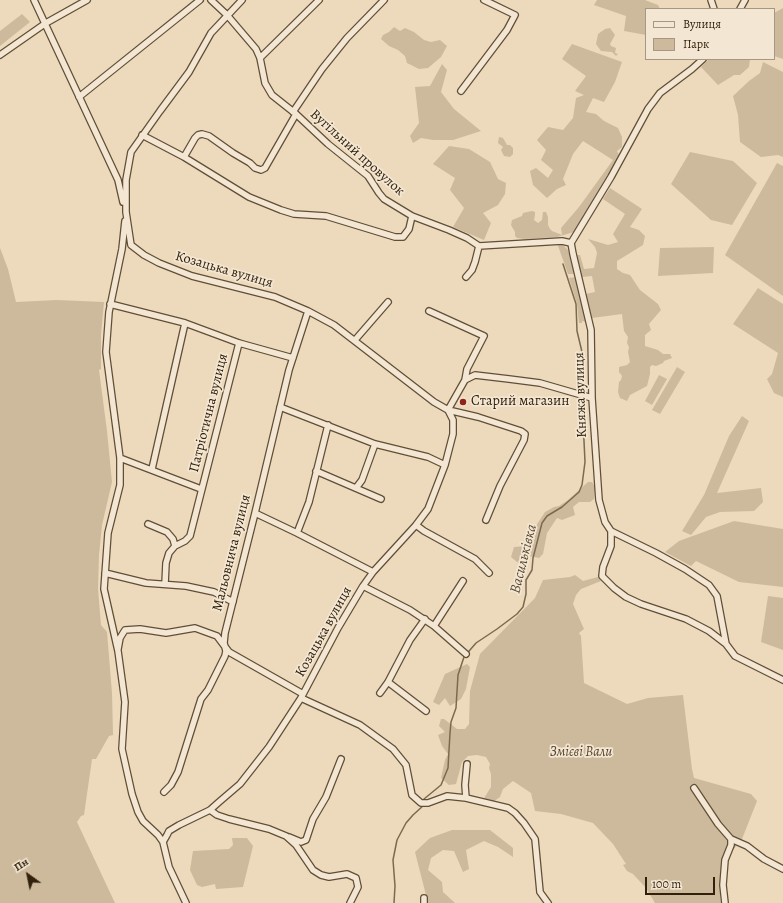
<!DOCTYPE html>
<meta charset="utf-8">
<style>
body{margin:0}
#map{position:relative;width:783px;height:903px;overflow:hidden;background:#edd9bb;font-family:Alegreya,serif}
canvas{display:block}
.legend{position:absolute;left:645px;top:8px;width:130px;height:52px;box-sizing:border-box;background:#f3e6d3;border:1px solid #a59783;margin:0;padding:5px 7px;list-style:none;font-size:12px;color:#31210a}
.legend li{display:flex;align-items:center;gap:8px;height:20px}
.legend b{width:20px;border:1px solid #a59783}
.north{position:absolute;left:8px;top:855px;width:40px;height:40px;-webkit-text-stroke:3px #f3e6d3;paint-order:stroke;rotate:327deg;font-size:11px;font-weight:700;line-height:16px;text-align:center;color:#31210a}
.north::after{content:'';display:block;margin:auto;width:14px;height:18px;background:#31210a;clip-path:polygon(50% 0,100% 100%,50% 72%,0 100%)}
.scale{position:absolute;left:645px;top:877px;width:70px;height:18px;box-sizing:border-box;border:2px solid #31210a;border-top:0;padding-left:5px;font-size:12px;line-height:14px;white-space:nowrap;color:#31210a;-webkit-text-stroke:3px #f3e6d3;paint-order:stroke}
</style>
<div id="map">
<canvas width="783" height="903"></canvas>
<ul class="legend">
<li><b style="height:5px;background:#f3e6d3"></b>Вулиця</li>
<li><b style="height:11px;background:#cdba9d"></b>Парк</li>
</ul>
<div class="north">Пн</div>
<div class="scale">100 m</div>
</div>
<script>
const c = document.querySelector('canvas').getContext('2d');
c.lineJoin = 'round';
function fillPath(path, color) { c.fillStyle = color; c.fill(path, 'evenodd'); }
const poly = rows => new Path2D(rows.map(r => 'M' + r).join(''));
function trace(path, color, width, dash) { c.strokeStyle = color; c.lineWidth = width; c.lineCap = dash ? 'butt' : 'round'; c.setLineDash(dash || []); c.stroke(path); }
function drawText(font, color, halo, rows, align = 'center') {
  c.font = font + ' Alegreya,serif'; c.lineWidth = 3.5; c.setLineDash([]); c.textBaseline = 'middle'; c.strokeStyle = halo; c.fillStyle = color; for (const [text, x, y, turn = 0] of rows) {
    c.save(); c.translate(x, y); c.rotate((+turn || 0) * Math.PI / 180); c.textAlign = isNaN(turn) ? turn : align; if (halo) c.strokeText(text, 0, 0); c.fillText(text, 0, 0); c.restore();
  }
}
fillPath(poly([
 [597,0,645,0,658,5,660,9,646,9,646,35,624,31,626,16,594,5],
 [783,8,783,59,774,56,774,13],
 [22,14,30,22,0,46,0,31],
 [394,27,400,31,405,28,414,32,424,40,431,42,440,40,447,46,441,57,428,68,419,69,407,63,405,56,398,50,389,46,381,39,383,35,389,32],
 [610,28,615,35,610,44,611,46,616,48,615,53,618,54,616,56,612,52,601,51,596,44,598,34,605,29],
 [572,44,622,62,615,82,604,102,593,98,586,112,596,114,604,121,618,128,622,137,622,147,617,151,620,157,574,232,557,237,525,239,517,238,515,236,515,232,511,225,512,220,522,216,523,213,532,211,535,212,535,215,534,220,538,223,542,220,543,212,546,212,548,217,548,225,550,229,552,231,562,235,561,228,579,207,613,160,583,141,573,154,563,179,566,185,557,189,547,198,533,185,530,171,536,168,548,178,553,170,541,160,546,150,537,140,548,127,563,130,573,118,576,98,584,95,575,91,586,76,562,59],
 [709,59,750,59,749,67,740,75,734,75,718,85,701,67],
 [763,62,783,72,783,157,778,155,761,157,740,142,738,115,733,96,749,81,760,73],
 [442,64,447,70,441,92,454,109,481,131,453,140,433,140,421,138,413,143,410,136,419,123,415,87,430,86],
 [499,137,503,138,507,145,510,145,513,148,513,154,510,157,504,156,501,150,503,147,498,143],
 [449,146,469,149,490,162,498,179,506,183,505,194,498,205,483,213,491,223,484,240,453,227,464,208,450,190,455,178,433,164],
 [690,152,733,161,757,183,732,225,711,220,671,184],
 [777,163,783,166,783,296,725,255],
 [610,188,642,209,630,227,639,230,645,236,643,245,617,261,617,269,623,273,630,275,640,290,658,304,661,310,649,324,651,330,645,335,645,346,658,350,663,354,670,354,672,358,664,361,663,363,656,366,652,365,650,367,650,374,647,386,630,395,627,401,620,398,618,392,619,382,621,380,622,376,619,372,619,367,627,365,630,362,628,352,629,347,627,343,628,337,624,331,622,314,592,318,586,294,595,292,592,276,582,277,576,255,580,255,584,269,594,268,597,253,595,247,588,239,608,245,618,242,613,234,625,214,603,199],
 [557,243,563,245,568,250,574,274,568,274],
 [714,247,713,273,658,276,660,248],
 [0,248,8,269,16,302,57,300,104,302,101,334,101,369,99,370,107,431,112,482,102,525,99,555,98,589,101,625,107,632,112,693,113,735,109,736,96,759,92,759,84,815,81,816,77,822,115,903,0,903],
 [576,277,586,322,582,321,582,323,579,323,577,304,569,278],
 [758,288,783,304,783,397,774,393,767,379,772,374,778,353,733,324],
 [677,367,685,372,660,414,652,410],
 [659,375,667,379,652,405,645,401],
 [742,416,749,421,717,493,761,488,763,502,754,511,720,512,706,517,691,535,682,531,704,495,729,436],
 [588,482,592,482,595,487,594,499,590,502,579,502,573,507,575,515,562,520,557,518,547,533,543,554,539,558,529,556,524,565,517,562,511,557,514,547,527,546,532,532,545,512,554,507,559,506,568,500],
 [734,521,783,529,783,587,739,582,696,561,691,566,665,552,679,541],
 [575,575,583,581,598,577,601,581,581,589,576,595,573,604,584,629,579,633,581,636,584,683,627,704,648,698,683,695,692,769,694,778,751,794,757,801,742,839,725,860,720,894,721,903,655,903,646,888,633,874,627,871,623,865,626,864,613,844,593,823,561,814,535,811,531,793,513,781,503,789,500,797,490,804,483,800,491,787,491,774,489,768,490,764,486,757,477,755,468,756,462,762,456,784,449,785,441,778,445,760,448,754,442,746,438,735,445,732,439,726,441,719,444,719,457,729,465,729,469,724,470,691,480,654,535,598,543,580,570,577],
 [768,596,783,598,783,650,761,642],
 [467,664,470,667,466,689,461,699,450,706,445,698,439,705,433,702,445,674],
 [452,830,490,830,513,848,513,857,498,847,484,841,466,850,469,869,463,872,454,851,443,850,431,858,428,870,442,882,443,892,455,903,428,903,415,852,430,838],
 [232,838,247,838,253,846,243,887,216,889,215,884,202,887,197,885,190,870,193,851,229,849,233,845]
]), '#cdba9d');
trace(poly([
 [563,264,576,304,577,331,582,352,583,391],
 [424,799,441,785,448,768,450,733,451,722,456,708,458,675,464,657,476,643,497,629,517,614,523,607,526,594,526,580,532,570,533,558,542,523,547,516,562,507,579,492,582,485,585,462,582,399],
 [394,903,395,886,393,860,397,840,406,823,413,815,424,805]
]), '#7b6a50', 1.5);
const minor = poly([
 [34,0,118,180,123,202],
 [211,0,227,15,256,49,260,58,265,83,272,95,296,114,328,144,368,176,379,193,384,199,412,216,449,230,467,238,479,246,475,262,472,270,466,277],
 [711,0,714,9],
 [740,9,745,0],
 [0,55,46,23,87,0],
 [260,58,319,0],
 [703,59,692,69,660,93,648,109,611,177,571,243,573,254,591,330,592,398,599,500,605,522,611,531,656,553,685,569,709,585,717,596,726,644,735,656,783,680],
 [461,91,507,30,515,15,484,0],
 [79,97,200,0],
 [293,112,322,69,347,38,384,0],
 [296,114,265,168,261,170,255,168,250,163,233,153,209,136,202,134,198,135,195,138,184,157,249,197,281,210,294,214,326,216,395,237,403,237,409,229,412,216],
 [142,135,184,157],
 [125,221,122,249,109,312,106,352,120,458,120,485,108,533,104,589,118,651,125,702,122,749,132,794,138,812,143,821,158,835,163,842],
 [479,246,562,241,571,243],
 [110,304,185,323,239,343,293,358],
 [429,311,484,336,467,369,465,380,448,410,478,417,521,431,525,434,524,440,500,486,486,520],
 [355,340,388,302],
 [465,380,475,375,509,379,540,383,592,398],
 [280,407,375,444,428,457,445,465],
 [120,458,201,489],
 [152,469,185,323],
 [316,471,381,499],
 [356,488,362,480,375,444],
 [255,513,297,533,373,572],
 [148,524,167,532,173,539,175,546],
 [416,525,424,531,475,559,489,573],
 [611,531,611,546,603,567,602,576,614,588,626,597,641,604,686,619,709,631,726,644],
 [297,533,309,502,328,425],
 [105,573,146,583,186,586,214,592,233,602],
 [165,584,166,563,169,553,175,546,185,541,190,536,239,343],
 [363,586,410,610,434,626,463,581],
 [434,626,466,654],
 [118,649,120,638,125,630,140,629,166,633,195,628,217,636,229,652,303,694],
 [388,682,426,711],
 [380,693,388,682,410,640,425,619],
 [301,698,360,725,393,749,406,765,412,795,421,803,428,803,447,796,466,798,508,808,515,813,524,823,535,839,540,892,548,903],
 [694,788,718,824,731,839,731,845,725,860,723,885,725,903],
 [164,792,171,785,178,772,201,699,208,690,225,656,226,651,224,643,225,633,255,513,289,370,308,311],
 [466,798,465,785,467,764],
 [210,810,217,815,229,819,269,829,286,836,296,845,313,870,321,875,329,877,347,874,356,878,358,887,350,903],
 [289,837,301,842,306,840,313,819,326,797,341,759],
 [731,839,747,846,764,859,783,869],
 [424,898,424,903],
 [186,903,169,867,163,842,167,835,169,831,179,825,210,810,219,802,240,784,269,747,301,698,338,628,363,586,373,572,416,525,428,509,445,465,453,434,453,420,448,410,434,402,334,325,308,311,275,297,192,276,159,263,144,255,131,245,126,212,126,180,131,152,160,111,189,72,211,33,242,0]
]);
trace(minor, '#604f36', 8);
trace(minor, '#f3e6d3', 5.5);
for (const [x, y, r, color] of [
 [463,402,4,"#8f2418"]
]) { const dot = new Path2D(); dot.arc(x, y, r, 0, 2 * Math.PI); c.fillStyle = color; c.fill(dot); trace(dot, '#f3e6d3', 1.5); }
drawText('14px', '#31210a', '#f3e6d3', [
 ["Вугільний провулок",357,153,42],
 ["Козацька вулиця",224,270,16],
 ["Княжа вулиця",581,395,-92],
 ["Патріотична вулиця",209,413,-76],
 ["Мальовнича вулиця",232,553,-76],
 ["Козацька вулиця",324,632,-61]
]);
drawText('14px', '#31210a', '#f3e6d3', [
 ["Старий магазин",471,402]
], 'left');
drawText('italic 14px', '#58472f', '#f3e6d3', [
 ["Змієві Вали",581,753]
]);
drawText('italic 15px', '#5c4b33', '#f3e6d3', [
 ["Васильківка",524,559,-76]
]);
</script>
